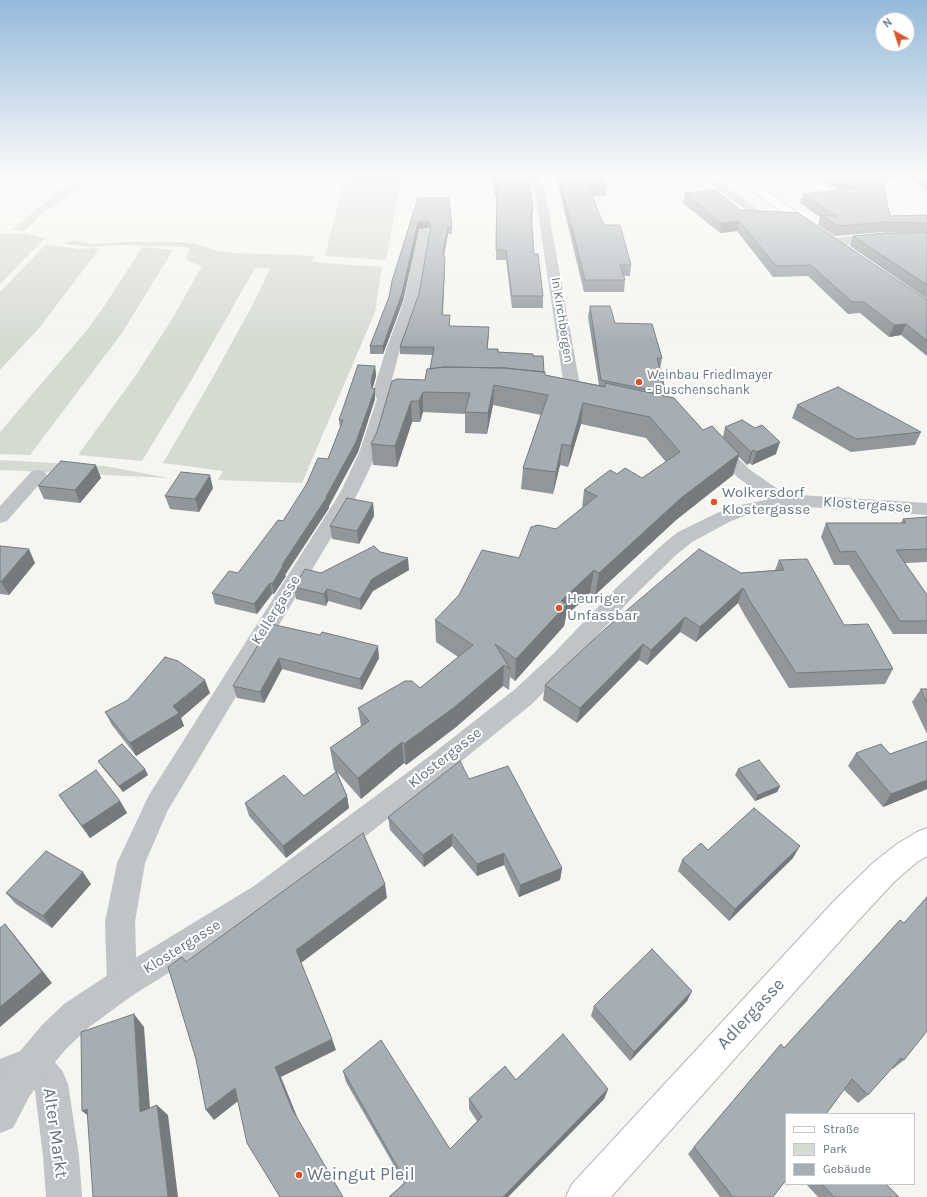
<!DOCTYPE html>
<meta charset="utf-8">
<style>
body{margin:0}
#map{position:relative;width:927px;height:1197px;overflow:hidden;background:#f5f5f1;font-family:Karla,sans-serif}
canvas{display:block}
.legend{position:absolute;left:785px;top:1113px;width:130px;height:72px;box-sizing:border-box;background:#fff;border:1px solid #c1c7cc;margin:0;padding:5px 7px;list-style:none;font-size:12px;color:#657480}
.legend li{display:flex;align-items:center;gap:8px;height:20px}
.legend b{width:20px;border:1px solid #c1c7cc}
.north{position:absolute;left:875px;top:12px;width:40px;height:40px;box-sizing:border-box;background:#fff;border:1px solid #c1c7cc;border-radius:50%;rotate:321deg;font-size:11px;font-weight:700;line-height:16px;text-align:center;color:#657480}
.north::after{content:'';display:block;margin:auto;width:14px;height:18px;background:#d9562d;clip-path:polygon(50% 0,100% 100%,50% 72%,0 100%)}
</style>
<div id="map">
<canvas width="927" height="1197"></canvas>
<ul class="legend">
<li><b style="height:5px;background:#fff"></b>Straße</li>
<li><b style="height:11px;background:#d6dbd2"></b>Park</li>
<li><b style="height:11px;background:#a7aeb3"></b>Gebäude</li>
</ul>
<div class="north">N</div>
</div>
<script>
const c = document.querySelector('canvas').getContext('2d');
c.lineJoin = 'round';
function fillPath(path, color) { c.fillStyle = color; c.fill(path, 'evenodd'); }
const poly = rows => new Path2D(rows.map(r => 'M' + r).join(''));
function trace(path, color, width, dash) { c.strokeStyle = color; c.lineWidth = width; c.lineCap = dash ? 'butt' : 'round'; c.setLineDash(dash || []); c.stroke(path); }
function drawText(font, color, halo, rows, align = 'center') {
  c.font = font + ' Karla,sans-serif'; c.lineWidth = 4; c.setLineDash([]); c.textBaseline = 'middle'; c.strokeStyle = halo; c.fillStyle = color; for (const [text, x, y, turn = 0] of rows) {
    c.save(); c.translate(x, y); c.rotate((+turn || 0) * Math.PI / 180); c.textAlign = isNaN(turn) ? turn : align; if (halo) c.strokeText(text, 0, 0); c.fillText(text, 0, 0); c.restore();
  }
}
fillPath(poly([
 [78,176,98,176,42,214,24,231,12,230],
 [345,176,402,176,386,260,325,256],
 [23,233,45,238,0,284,0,234],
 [71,240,93,244,125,242,180,242,196,244,218,251,234,253,315,256,311,262,382,267,375,312,302,483,218,480,223,471,163,463,212,379,253,304,270,268,255,268,192,379,142,461,78,455,136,375,172,319,202,266,188,261,187,255,190,250,186,247,116,245,92,247,64,244],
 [46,244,79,249,100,248,40,327,0,370,0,292],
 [142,247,173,250,122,333,30,455,0,454,0,432,87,330,107,302],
 [0,460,105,466,169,478,0,470]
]), '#d6dbd2');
const secondary = poly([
 [927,828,927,856,917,862,894,882,856,923,611,1197,566,1197,572,1184,834,901,874,862,897,844,917,832,927,828]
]);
const primary = poly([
 [726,176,740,176,753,182,820,229,818,232,814,233,810,232,745,186,727,178,726,176]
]);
trace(secondary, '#b3b7bb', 2);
trace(primary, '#b3b7ba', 2);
fillPath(poly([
 [529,176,539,176,545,192,579,380,584,392,582,395,576,397,570,395,563,380,535,192,529,176],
 [699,176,711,176,761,212,755,215,751,214,699,176],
 [424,228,428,229,430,231,418,301,399,353,389,391,393,399,377,453,358,493,168,810,145,863,135,922,137,984,133,995,122,999,111,995,107,984,105,922,117,863,149,795,340,493,359,453,377,399,373,391,385,353,404,301,418,231,420,229,424,228],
 [882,234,927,234,927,242,882,242,834,246,830,245,828,242,830,239,834,238,882,234],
 [716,441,722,442,749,469,792,499,794,503,792,507,785,509,778,507,737,477,707,446,710,442,716,441],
 [38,470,44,471,47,475,44,479,7,521,0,523,0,506,32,471,38,470],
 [33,1046,45,1050,63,1072,68,1084,79,1156,82,1197,46,1197,43,1156,35,1091,27,1081,0,1093,0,1059,33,1046]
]), '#c0c4c7');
fillPath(poly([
 [800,495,927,503,927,515,827,508,800,507,780,509,747,515,731,521,692,542,676,555,633,597,568,667,532,704,449,771,276,906,133,995,88,1028,66,1049,45,1074,29,1097,13,1128,0,1133,0,1080,21,1050,42,1025,64,1004,111,973,254,886,431,755,514,690,552,655,617,587,662,545,678,532,717,513,736,506,780,497,800,495]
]), '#c0c4c7');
fillPath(secondary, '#fff');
fillPath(primary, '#fff');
fillPath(poly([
 [491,176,529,176,533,211,532,221,531,221,534,254,543,296,543,308,512,308,506,260,496,260,497,197,495,197],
 [556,176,602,176,607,186,605,196,592,196,604,225,631,265,630,276,624,276,625,280,624,292,584,292],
 [819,176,927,176,927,191,909,178,882,181,890,216,927,215,927,233,882,232,835,236,818,225,820,217,800,203,803,194,839,190,819,179,820,176],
 [685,193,740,210,927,300,927,356,901,335,889,337,860,313,848,314,808,276,773,277,737,231,720,233,683,203],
 [418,198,452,228,452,234,448,234,444,255,445,266,443,315,450,322,449,326,489,335,487,349,498,352,533,356,545,375,599,385,588,317,590,306,615,323,662,358,660,369,666,393,666,396,703,430,723,437,725,427,776,454,752,465,749,463,747,465,739,457,733,475,676,520,595,595,590,593,566,616,564,626,515,681,510,677,509,690,503,686,456,727,406,765,404,763,361,799,337,772,347,796,349,808,286,858,249,816,245,803,304,796,336,772,334,770,330,748,361,726,358,708,420,688,458,657,436,642,435,620,519,558,582,508,584,490,617,474,642,478,666,462,646,438,581,424,568,467,560,465,553,494,521,489,523,468,541,415,493,405,487,434,465,433,465,414,423,412,420,422,412,422,397,467,373,465,371,444,425,380,430,369,433,355,400,354,400,347,419,294,430,230,428,228,419,229,403,301,383,354,370,354,370,346,389,297],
 [927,233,927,299,850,246,853,236],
 [375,366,376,376,372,388,375,389,375,399,358,452,329,506,329,508,285,575,286,576,274,594,272,594,257,614,215,604,212,593,238,573,283,521,328,459,340,428,339,420],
 [797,405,921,432,915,445,851,452,792,418],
 [101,478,80,503,44,499,38,486],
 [213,488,199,512,170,509,165,496],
 [373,503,374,516,359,544,332,539,330,526],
 [927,517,927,562,905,563,927,595,927,634,893,634,849,565,834,565,821,537,826,523,901,523,903,519],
 [0,546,35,563,9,595,0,594],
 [380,552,409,570,373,591,361,610,328,601,326,606,296,599,294,587,321,573],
 [779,560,844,625,893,669,885,684,789,688,745,616,738,603,696,642,680,632,647,665,639,660,577,723,543,700,545,685,741,573,775,570],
 [271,624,320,635,379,658,362,690,282,669,264,703,237,698,233,686],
 [921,689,927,689,927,734,912,702],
 [210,693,181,718,184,726,136,756,112,725,105,712],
 [856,753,890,754,927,789,883,807,848,766],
 [98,761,148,775,123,792,102,767],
 [738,769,780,786,777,792,755,801,735,775],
 [469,779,562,868,560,880,519,897,504,865,477,876,452,846,424,867,390,830,388,817],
 [59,795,120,801,127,813,90,838,67,807],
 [708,850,793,858,729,921,678,871,682,860],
 [91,884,52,928,16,904,6,893],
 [900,920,904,1060,893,1069,892,1068,868,1095,858,1103,844,1090,786,1114,773,1197,720,1197,688,1154,781,1044,784,1048],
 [692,991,687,1001,630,1061,591,1016,594,1006],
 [343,1071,450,1149,477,1121,469,1109,469,1099,516,1080,608,1089,604,1099,508,1197,389,1197,404,1183,346,1082],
 [806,1184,886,1184,899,1197,818,1197]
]), '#90969a');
fillPath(poly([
 [879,176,910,176,909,178,877,182],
 [428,221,428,228,419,229,403,301,383,354,383,346,418,222],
 [739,221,737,231,720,233,722,223],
 [448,228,448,234,443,259,443,252],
 [445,259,445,266,442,322,442,315],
 [906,324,901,335,889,337,894,325],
 [375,366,376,376,372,391,371,381],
 [494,385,493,405,487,434,488,413],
 [375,389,375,399,358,452,329,506,329,508,285,575,286,576,274,594,272,584,282,565,326,497],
 [423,392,423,412,420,422,419,401],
 [411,401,412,422,397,467,395,446],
 [583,403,581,424,568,467,571,446],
 [780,442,776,454,752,465,756,452],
 [562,444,560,465,553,494,556,472],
 [753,450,749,463,747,465,751,452],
 [739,454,733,475,676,520,595,595,599,573,681,498],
 [96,465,101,478,80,503,75,490],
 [210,475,213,488,199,512,195,499],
 [373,503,374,516,359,544,357,531],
 [29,549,35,563,9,595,1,582],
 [408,558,409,570,373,591,361,610,360,599,372,579],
 [594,570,590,593,566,616,564,626,515,681,516,659,561,601],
 [270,583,272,594,257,614,254,604],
 [743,588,738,603,696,642,700,627],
 [327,589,328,601,326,606,324,594],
 [685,617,680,632,647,665,651,650],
 [643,644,639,660,577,723,580,708],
 [378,646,379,658,362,690,360,679],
 [279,658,282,669,264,703,260,692],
 [504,665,503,686,456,727,406,765,404,744],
 [205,680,210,693,181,718,184,726,136,756,130,743],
 [402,742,404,763,361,799,358,778],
 [145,769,148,775,123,792,119,786],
 [927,780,927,789,883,807,891,794],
 [780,786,777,792,755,801,758,795],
 [347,796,349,808,286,858,283,846],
 [120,801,127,813,90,838,82,826],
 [452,834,452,846,424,867,423,855],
 [800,846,793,858,729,921,735,909],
 [504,853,504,865,477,876,477,864],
 [562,868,560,880,519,897,520,885],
 [83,872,91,884,52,928,43,916],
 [385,884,387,898,301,963,296,950],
 [5,924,15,936,52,983,0,1027,0,1007],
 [692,991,687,1001,630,1061,634,1052],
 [134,1014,144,1027,151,1122,140,1112],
 [332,1039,336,1050,281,1077,298,1119,292,1109,275,1067],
 [235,1088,242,1098,214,1120,206,1110],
 [608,1089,604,1099,508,1197,503,1197],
 [157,1105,168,1115,178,1197,168,1197],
 [87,1109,96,1122,82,1111]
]), '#757a7d');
const building = poly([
 [493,176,529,176,533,211,531,211,534,254,538,254,543,296,512,296,506,250,496,250,497,187,496,187,493,176],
 [559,176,602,176,607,186,588,186,604,225,620,225,631,265,620,265,625,280,585,280,559,176],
 [833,176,881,176,890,216,927,215,927,223,886,222,838,226,821,215,837,216,803,194,856,188,833,176],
 [923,176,927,176,927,179,923,176],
 [715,190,740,210,798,213,927,300,927,341,906,324,894,325,864,302,852,302,811,265,776,266,739,221,722,223,685,193,715,190],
 [418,198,449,198,452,228,448,228,443,252,445,259,442,315,450,315,449,326,489,327,487,349,498,349,498,352,533,354,533,356,543,356,544,372,504,368,444,367,430,369,434,347,400,347,419,294,431,225,428,221,418,222,402,293,383,346,370,346,389,297,392,281,418,198],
 [886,233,927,233,927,285,853,236,886,233],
 [590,306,610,306,615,323,652,324,662,358,657,358,666,393,601,380,590,306],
 [358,365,375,366,371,381,372,388,375,389,356,442,326,497,327,497,282,565,283,566,272,584,270,583,254,604,212,593,229,571,238,573,278,520,283,521,306,485,318,458,328,459,343,420,339,420,358,365],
 [444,367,505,368,545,372,545,375,605,387,605,383,674,398,703,430,712,426,739,454,681,498,599,573,594,570,561,601,567,604,516,659,495,644,510,669,504,665,456,706,404,744,402,742,358,778,330,748,369,721,358,708,405,681,412,681,420,688,473,645,435,620,459,595,482,550,519,558,531,527,538,525,556,529,597,496,584,490,610,470,617,474,625,468,642,478,680,452,650,417,583,403,571,446,562,444,556,472,523,468,548,395,494,385,488,413,465,412,470,393,423,392,419,401,411,401,395,446,371,444,377,432,392,381,397,379,425,380,427,369,444,367],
 [838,387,921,432,856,439,797,405,838,387],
 [742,420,755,428,762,425,780,442,756,452,753,450,751,452,725,427,742,420],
 [61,461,96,465,75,490,38,486,61,461],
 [181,472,210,475,195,499,165,496,181,472],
 [347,498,373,503,357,531,330,526,347,498],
 [927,517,927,549,896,550,927,595,927,621,900,621,855,551,840,552,826,523,906,523,903,519,927,517],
 [0,546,29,549,1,582,0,582,0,546],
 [374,546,380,552,408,558,372,579,360,599,327,589,324,594,294,587,305,569,321,573,374,546],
 [699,549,741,573,784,570,779,560,807,559,844,625,868,624,893,669,796,673,750,601,743,588,700,627,685,617,651,650,643,644,580,708,545,685,606,628,699,549],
 [271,624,320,635,322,632,378,646,360,679,279,658,260,692,233,686,271,624],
 [165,657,178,661,205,680,173,706,179,713,130,743,105,712,128,700,165,657],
 [921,689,927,689,927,703,921,689],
 [927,741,927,780,891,794,856,753,881,744,890,754,927,741],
 [122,744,145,769,119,786,98,761,122,744],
 [759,760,780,786,758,795,738,769,759,760],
 [460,761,469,779,508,766,562,868,520,885,504,853,477,864,452,834,423,855,388,817,460,761],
 [96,770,120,801,82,826,59,795,96,770],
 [336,772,347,796,283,846,245,803,284,775,304,796,336,772],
 [754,808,800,846,735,909,682,860,701,843,708,850,754,808],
 [363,833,385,884,296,950,332,1039,275,1067,292,1109,343,1197,280,1197,247,1143,235,1088,206,1110,196,1059,168,967,182,957,186,962,363,833],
 [46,851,83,872,43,916,6,893,46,851],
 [927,897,927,1031,904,1060,901,1058,868,1095,852,1079,826,1114,786,1114,786,1180,773,1197,733,1197,694,1147,781,1044,784,1048,900,920,904,923,927,897],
 [5,924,42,972,0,1007,0,928,5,924],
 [652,949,692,991,634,1052,594,1006,652,949],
 [134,1014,140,1112,157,1105,168,1197,93,1197,87,1109,82,1111,81,1032,134,1014],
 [563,1034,608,1089,503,1197,389,1197,406,1182,343,1071,381,1040,450,1149,482,1117,469,1099,505,1066,516,1080,563,1034],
 [822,1184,886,1184,899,1197,834,1197,822,1184]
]);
fillPath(building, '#a7aeb3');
trace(building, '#757a7d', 1);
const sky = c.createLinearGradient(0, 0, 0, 344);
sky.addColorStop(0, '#95badb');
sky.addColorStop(0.51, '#fafaf9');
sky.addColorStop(1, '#fafaf900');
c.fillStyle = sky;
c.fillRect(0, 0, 927, 344);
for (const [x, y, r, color] of [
 [639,382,4,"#d9562d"],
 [714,502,4,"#d9562d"],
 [559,608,4,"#d9562d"],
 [299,1175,4,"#d9562d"]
]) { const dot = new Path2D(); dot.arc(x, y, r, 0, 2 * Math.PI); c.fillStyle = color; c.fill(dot); trace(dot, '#fff', 1.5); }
drawText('13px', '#657480', '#fff', [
 ["In Kirchbergen",562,320,81]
]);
drawText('13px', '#657480', '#fff', [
 ["Weinbau Friedlmayer",647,375],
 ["- Buschenschank",647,390]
], 'left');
drawText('15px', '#657480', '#fff', [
 ["Wolkersdorf",722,493],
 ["Klostergasse",722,510],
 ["Heuriger",567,599],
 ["Unfassbar",567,616]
], 'left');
drawText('15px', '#657480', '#fff', [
 ["Klostergasse",867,505,4],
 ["Kellergasse",276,610,-58],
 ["Klostergasse",445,758,-38],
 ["Klostergasse",182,947,-32]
]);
drawText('18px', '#657480', '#fff', [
 ["Adlergasse",751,1014,-47],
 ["Alter Markt",55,1133,82]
]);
drawText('18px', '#657480', '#fff', [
 ["Weingut Pleil",307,1175]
], 'left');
</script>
